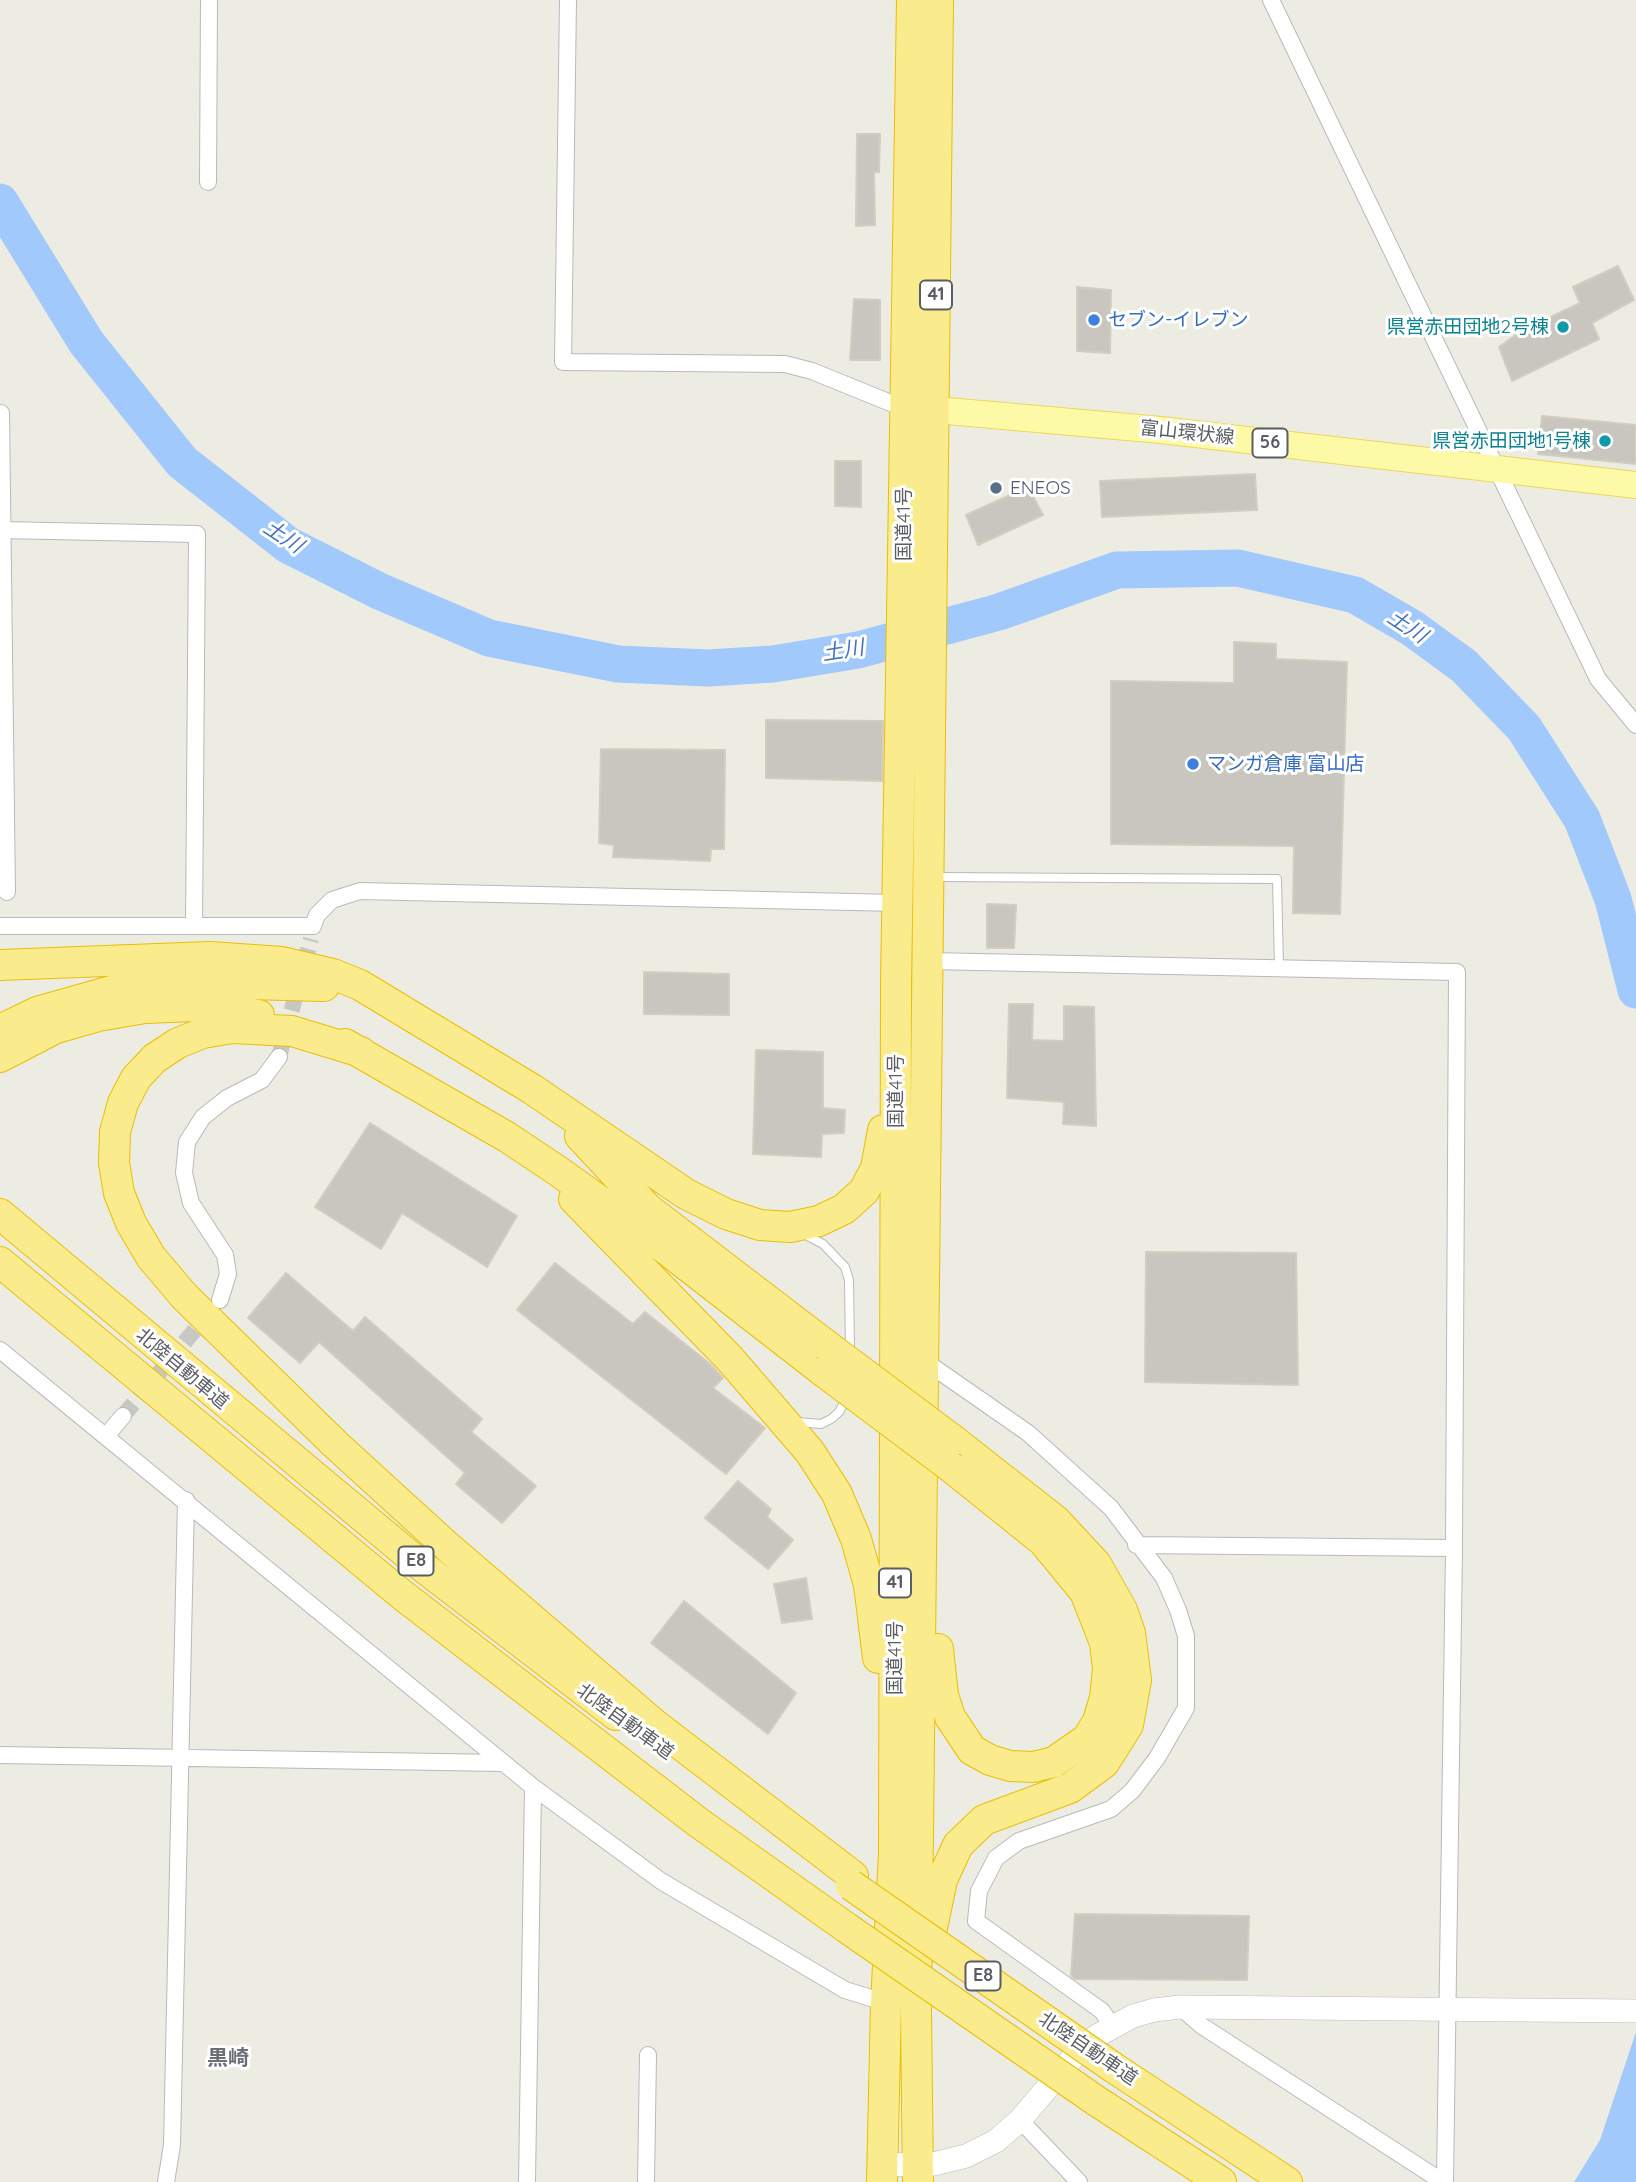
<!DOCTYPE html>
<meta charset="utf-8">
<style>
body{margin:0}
canvas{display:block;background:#edece2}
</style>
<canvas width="1636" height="2182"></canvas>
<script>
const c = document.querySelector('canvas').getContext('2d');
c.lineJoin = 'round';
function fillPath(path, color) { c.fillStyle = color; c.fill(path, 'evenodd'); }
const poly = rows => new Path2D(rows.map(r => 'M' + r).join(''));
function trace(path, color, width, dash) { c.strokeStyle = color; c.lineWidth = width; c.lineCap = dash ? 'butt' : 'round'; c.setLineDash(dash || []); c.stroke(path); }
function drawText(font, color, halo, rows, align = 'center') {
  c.font = font + ' Quicksand,"Noto Sans JP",sans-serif'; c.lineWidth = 6; c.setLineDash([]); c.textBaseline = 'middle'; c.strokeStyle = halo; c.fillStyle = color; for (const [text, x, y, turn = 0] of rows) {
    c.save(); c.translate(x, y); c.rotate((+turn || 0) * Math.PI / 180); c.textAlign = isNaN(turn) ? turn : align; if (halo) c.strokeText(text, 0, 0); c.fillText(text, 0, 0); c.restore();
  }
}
fillPath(poly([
 [1636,2032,1636,2182,1574,2182,1600,2140]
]), '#a2c9fc');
trace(poly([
 [0,202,86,342,182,462,288,545,379,591,489,638,618,664,708,668,773,664,858,650,999,612,1117,570,1238,568,1355,595,1412,628,1464,666,1524,728,1582,819,1613,899,1636,990]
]), '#a2c9fc', 37);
const building = poly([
 [857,134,880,134,879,172,874,172,875,225,856,226,857,134],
 [1618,266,1634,300,1592,323,1599,339,1512,381,1499,347,1521,331,1580,303,1573,287,1618,266],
 [1077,287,1111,290,1110,353,1077,351,1077,287],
 [854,299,880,300,880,360,850,360,854,299],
 [1542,416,1636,425,1636,464,1538,454,1542,416],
 [835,461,861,461,861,507,835,506,835,461],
 [1255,474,1257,510,1102,517,1100,481,1255,474],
 [1028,487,1043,515,978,545,966,515,1028,487],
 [1234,642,1276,644,1276,659,1347,662,1340,914,1293,913,1294,846,1111,844,1111,681,1234,683,1234,642],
 [766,720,883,721,882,781,766,778,766,720],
 [601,749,725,750,724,849,711,849,710,861,613,857,614,845,599,843,601,749],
 [987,904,1016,905,1014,948,987,948,987,904],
 [644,972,729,974,729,1015,644,1014,644,972],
 [1009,1004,1033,1004,1032,1040,1064,1041,1064,1006,1094,1007,1096,1126,1063,1124,1064,1102,1007,1098,1009,1004],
 [756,1050,823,1052,823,1108,845,1110,844,1133,822,1134,821,1157,753,1154,756,1050],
 [370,1123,517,1216,487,1267,402,1213,381,1249,315,1207,370,1123],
 [1146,1252,1296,1253,1298,1385,1145,1382,1146,1252],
 [555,1263,633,1324,645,1312,710,1364,723,1378,713,1388,765,1428,726,1474,517,1310,555,1263],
 [286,1273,353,1331,365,1317,482,1419,471,1432,536,1486,502,1523,456,1484,465,1473,319,1342,300,1363,248,1318,286,1273],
 [738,1481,771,1509,767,1517,793,1540,768,1569,705,1518,738,1481],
 [806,1578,812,1619,782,1623,774,1584,806,1578],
 [684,1601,796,1693,768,1734,651,1643,684,1601],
 [1075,1914,1249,1916,1247,1980,1075,1979,1071,1976,1075,1914]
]);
fillPath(building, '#c8c6bf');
trace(building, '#d1cec0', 2);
trace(poly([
 [279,1057,311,939],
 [123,1416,209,1313]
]), '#c8c8c2', 16, [16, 8]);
const lane = poly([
 [934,877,1277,879,1279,967],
 [802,1233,823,1244,845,1267,849,1280,850,1352],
 [797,1422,821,1424,831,1419,839,1412,848,1396]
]);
const street = poly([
 [568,0,563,362,785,364,812,371,903,408],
 [1271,0,1598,679,1636,725],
 [208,182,209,0],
 [1,413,7,892],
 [0,530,197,534,194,926],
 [0,926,313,926,317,915,332,900,360,891,898,903],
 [929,961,1457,972,1454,1548,1445,2182],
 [220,1300,228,1274,225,1255,191,1203,184,1173,187,1142,203,1117,227,1098,262,1080,279,1057],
 [0,1350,533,1787,661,1881,845,1990,890,2004],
 [926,1362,1028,1433,1111,1508,1164,1578,1178,1610,1186,1636,1186,1708,1157,1758,1132,1791,1111,1809,1019,1841,996,1858,979,1891,976,1921,1102,2011,1112,2026],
 [107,1435,123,1416],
 [1136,1545,1454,1548],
 [0,1755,503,1763],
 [1180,2007,1202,2026,1443,2182],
 [1020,2120,1079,2182],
 [166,2182,172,2145,186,1500],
 [527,2182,533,1787],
 [646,2182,648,2055]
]);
const secondary = poly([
 [882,2165,934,2164,966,2156,996,2141,1020,2120,1076,2054,1095,2037,1133,2016,1154,2010,1180,2007,1636,2011]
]);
const primary = poly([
 [914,408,1161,430,1636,485]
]);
const highway = poly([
 [0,965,210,957,282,962,333,974,360,985,532,1089,686,1194,726,1214,760,1225,790,1227,819,1221,844,1209,864,1191,876,1168,883,1130],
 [0,1030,37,1012,115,990,211,983,324,986],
 [345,1044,507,1137,558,1171,658,1243,824,1372],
 [361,1052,292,1031,232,1028,203,1033,178,1043,155,1058,136,1078,123,1103,115,1132,114,1163,119,1193,131,1223,151,1257,184,1296,335,1444,449,1548,654,1724,853,1876],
 [0,1057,56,1028,98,1016,145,1008,194,1006,259,1015],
 [580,1136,648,1209,826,1345],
 [574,1199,730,1359,810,1452,837,1494,856,1539,869,1585,878,1658],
 [0,1214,423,1567,616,1715],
 [0,1262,401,1594,699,1823,847,1928],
 [938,1649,943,1695,950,1717,972,1750,990,1760,1010,1766,1033,1767,1054,1762,1087,1739,1098,1721,1105,1698,1108,1669,1105,1643,1085,1592,1043,1541,952,1468],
 [931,1933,942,1880,958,1845,984,1820,1070,1788,1104,1763,1128,1725,1136,1680,1130,1633,1122,1610,1096,1564,1055,1520,953,1440],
 [1114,2068,1287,2182],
 [1095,2100,1221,2182],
 [882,2182,886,2003,894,1854,896,984,912,0],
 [918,2182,916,2011,938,0]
]);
trace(lane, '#b7b9be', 10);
trace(street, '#b7b9be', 18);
trace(secondary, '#b7bac0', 24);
trace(primary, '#edd75a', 28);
trace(highway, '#e8bf06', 32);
trace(lane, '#fff', 8);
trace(street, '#fff', 16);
trace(secondary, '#fff', 23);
trace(primary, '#fdfaa7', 26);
trace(highway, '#faec8c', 30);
const highwayBridge = poly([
 [826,1345,953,1440],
 [824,1372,952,1468],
 [851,1885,1114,2068],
 [847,1928,1095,2100]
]);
trace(highwayBridge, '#e8bf06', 32, []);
trace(highwayBridge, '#faec8c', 30);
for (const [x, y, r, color] of [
 [1094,320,7,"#3f7fe0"],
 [1563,327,7,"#0f9aa8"],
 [1605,441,7,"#0f9aa8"],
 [996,488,7,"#5c6f8a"],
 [1193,764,7,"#3f7fe0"]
]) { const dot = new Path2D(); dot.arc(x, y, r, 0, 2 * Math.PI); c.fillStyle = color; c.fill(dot); trace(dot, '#fff', 2.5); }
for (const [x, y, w] of [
 [936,295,32],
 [1270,443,35],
 [416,1561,35],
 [895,1583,32],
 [983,1976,35]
]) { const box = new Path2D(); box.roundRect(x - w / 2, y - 14.5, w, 29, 5); c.fillStyle = '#fff'; c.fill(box); trace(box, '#5a5d62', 2); }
drawText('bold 18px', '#5a5d62', null, [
 ["41",936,295],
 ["56",1270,443],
 ["E8",416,1561],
 ["41",895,1583],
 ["E8",983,1976]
]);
drawText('19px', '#366cbe', '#fff', [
 ["セブン-イレブン",1108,320],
 ["マンガ倉庫 富山店",1207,764]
], 'left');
drawText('19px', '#0d838f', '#fff', [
 ["県営赤田団地2号棟",1549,327],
 ["県営赤田団地1号棟",1591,441]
], 'right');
drawText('19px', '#5a5d62', '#fff', [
 ["富山環状線",1187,433,6],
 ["国道41号",904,524,-90],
 ["国道41号",896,1091,-90],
 ["北陸自動車道",182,1369,40],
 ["国道41号",895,1658,-90],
 ["北陸自動車道",625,1722,36],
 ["北陸自動車道",1088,2049,34]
]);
drawText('19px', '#4e5e75', '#fff', [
 ["ENEOS",1010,488]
], 'left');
drawText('italic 21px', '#4571bf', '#fff', [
 ["土川",283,537,33],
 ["土川",1407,627,33],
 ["土川",843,651,-9]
]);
drawText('bold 21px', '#6b6e74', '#fff', [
 ["黒崎",228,2059]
]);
</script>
